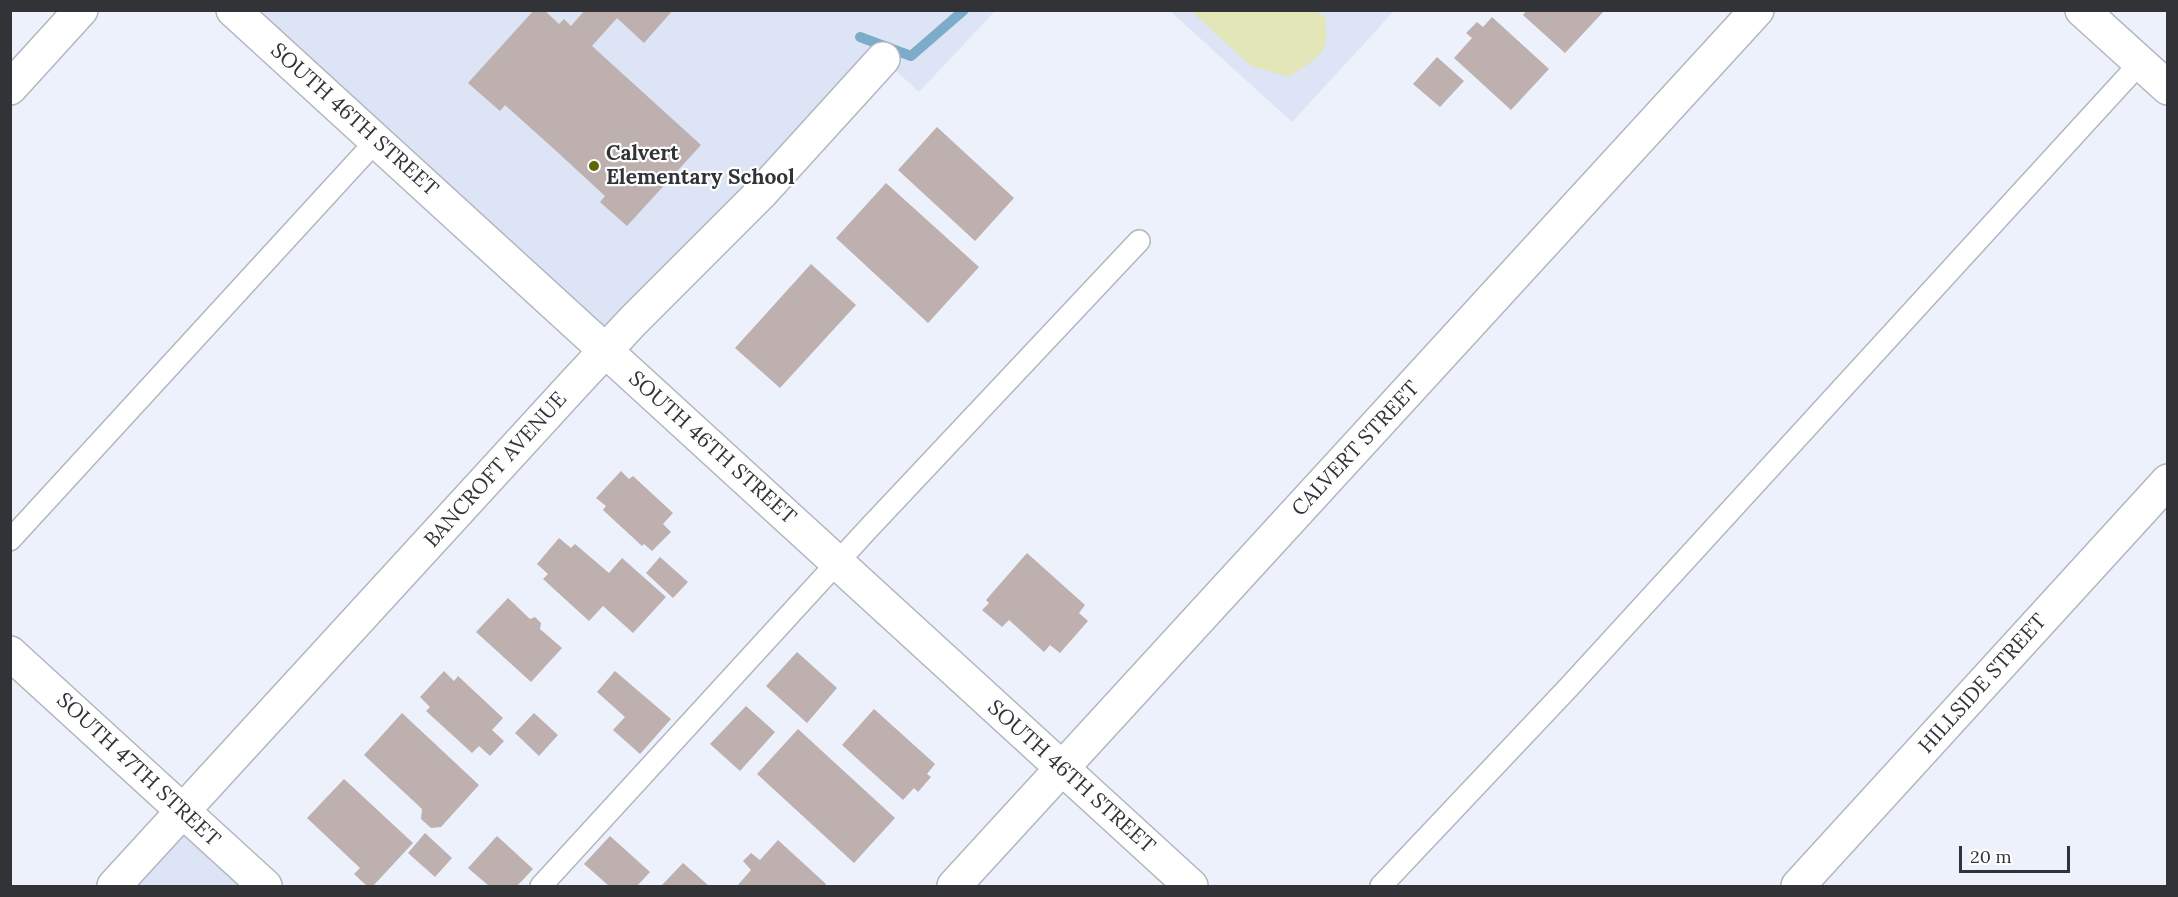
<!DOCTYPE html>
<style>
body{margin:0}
#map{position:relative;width:2178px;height:897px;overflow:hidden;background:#ecf1fb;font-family:Lora,serif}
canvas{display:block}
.frame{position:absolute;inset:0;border:12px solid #313337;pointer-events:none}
.scale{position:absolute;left:1959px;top:846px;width:111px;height:27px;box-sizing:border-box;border:3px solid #313337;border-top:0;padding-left:8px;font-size:18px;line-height:21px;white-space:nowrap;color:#313337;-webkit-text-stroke:4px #fefefe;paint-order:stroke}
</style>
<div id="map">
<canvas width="2178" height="897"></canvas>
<div class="frame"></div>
<div class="scale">20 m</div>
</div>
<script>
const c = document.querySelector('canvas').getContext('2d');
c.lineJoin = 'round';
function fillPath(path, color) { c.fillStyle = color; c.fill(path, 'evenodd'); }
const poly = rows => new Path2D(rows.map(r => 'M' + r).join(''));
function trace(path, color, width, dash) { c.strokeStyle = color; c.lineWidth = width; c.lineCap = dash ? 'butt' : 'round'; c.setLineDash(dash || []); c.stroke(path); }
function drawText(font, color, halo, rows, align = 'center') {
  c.font = font + ' Lora,serif'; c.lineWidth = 4.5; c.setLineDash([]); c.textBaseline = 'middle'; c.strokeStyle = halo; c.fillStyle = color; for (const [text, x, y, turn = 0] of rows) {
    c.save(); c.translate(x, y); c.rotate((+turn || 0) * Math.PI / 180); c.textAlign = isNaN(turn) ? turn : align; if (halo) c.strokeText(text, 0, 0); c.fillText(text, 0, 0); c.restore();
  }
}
fillPath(poly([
 [233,11,995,11,919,92,883,59,606,351],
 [1170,11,1394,11,1292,122],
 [183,811,265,886,114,886]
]), '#dce4f5');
fillPath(poly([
 [1191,11,1318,11,1326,19,1326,44,1317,58,1289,77,1251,66]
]), '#e3e6b8');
trace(poly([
 [860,37,911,56,964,10]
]), '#7cacca', 10);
fillPath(poly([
 [534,10,544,10,559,24,564,19,571,26,585,10,673,10,644,43,617,18,592,46,701,145,627,226,600,202,605,196,554,149,505,105,500,111,468,83],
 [1527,10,1605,10,1565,53,1523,15],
 [1492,17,1549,69,1511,110,1454,58,1472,38,1466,33,1477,22,1483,27],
 [1437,57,1464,81,1440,107,1413,84],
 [937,127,1014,198,975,241,898,170],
 [886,183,979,267,928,323,836,238],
 [811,264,856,305,780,388,735,348],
 [621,471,629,479,633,476,673,513,663,524,671,532,652,551,644,544,642,546,603,510,606,506,596,498],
 [559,538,571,548,575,544,609,573,622,558,666,597,633,633,603,606,589,621,543,579,548,574,537,564],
 [1027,553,1085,605,1079,613,1088,621,1060,653,1050,645,1044,652,1009,620,1002,627,982,610,989,603,986,600],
 [660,557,688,582,673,598,646,573],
 [508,598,530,619,535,617,541,623,540,629,562,648,531,682,476,632],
 [797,652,837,688,807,723,766,686],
 [444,671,454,681,458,676,503,718,492,730,504,741,490,756,479,746,472,753,426,711,430,707,420,697],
 [615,671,671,719,640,754,613,730,625,717,597,692],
 [746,706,775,732,740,771,710,744],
 [874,709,935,764,927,774,931,777,918,792,914,788,903,800,842,745],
 [402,713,479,785,441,827,431,828,421,819,422,809,364,755],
 [534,713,558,735,539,756,515,733],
 [798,729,895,818,854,863,757,774],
 [344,779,413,843,373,886,367,886,354,874,360,868,307,818],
 [425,833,452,858,435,877,408,853],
 [497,836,533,869,517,886,489,886,468,868],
 [610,836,650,872,637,886,609,886,584,864],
 [778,840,826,884,824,886,737,886,751,870,743,861,751,853,760,860],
 [683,863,709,886,661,886]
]), '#bdb0af');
const lane = poly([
 [10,540,376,141],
 [541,886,868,529,1139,241],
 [1381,886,1569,687,2140,63]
]);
const street = poly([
 [233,10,1191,886],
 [2082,10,2168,88],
 [10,88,81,10],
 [10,653,265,886],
 [114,886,576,382,633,321,763,191,883,59],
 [1798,886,2168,481]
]);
const secondary = poly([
 [954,886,1757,10]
]);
trace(lane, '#b1b6bf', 24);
trace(street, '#b1b6bf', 36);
trace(secondary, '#b1b6bf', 36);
trace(lane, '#fff', 21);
trace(street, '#fff', 33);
trace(secondary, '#fff', 33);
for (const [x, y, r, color] of [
 [594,166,6,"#5d6505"]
]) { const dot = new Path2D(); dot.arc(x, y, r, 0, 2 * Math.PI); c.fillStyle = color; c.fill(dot); trace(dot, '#fefefe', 2); }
drawText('21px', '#313337', '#fefefe', [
 ["SOUTH 46TH STREET",354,120,42],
 ["SOUTH 46TH STREET",712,448,42],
 ["CALVERT STREET",1356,449,-47],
 ["BANCROFT AVENUE",496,470,-48],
 ["HILLSIDE STREET",1983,684,-48],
 ["SOUTH 47TH STREET",138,770,43],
 ["SOUTH 46TH STREET",1071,777,42]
]);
drawText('bold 21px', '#313337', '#fefefe', [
 ["Calvert",606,154],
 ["Elementary School",606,178]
], 'left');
</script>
